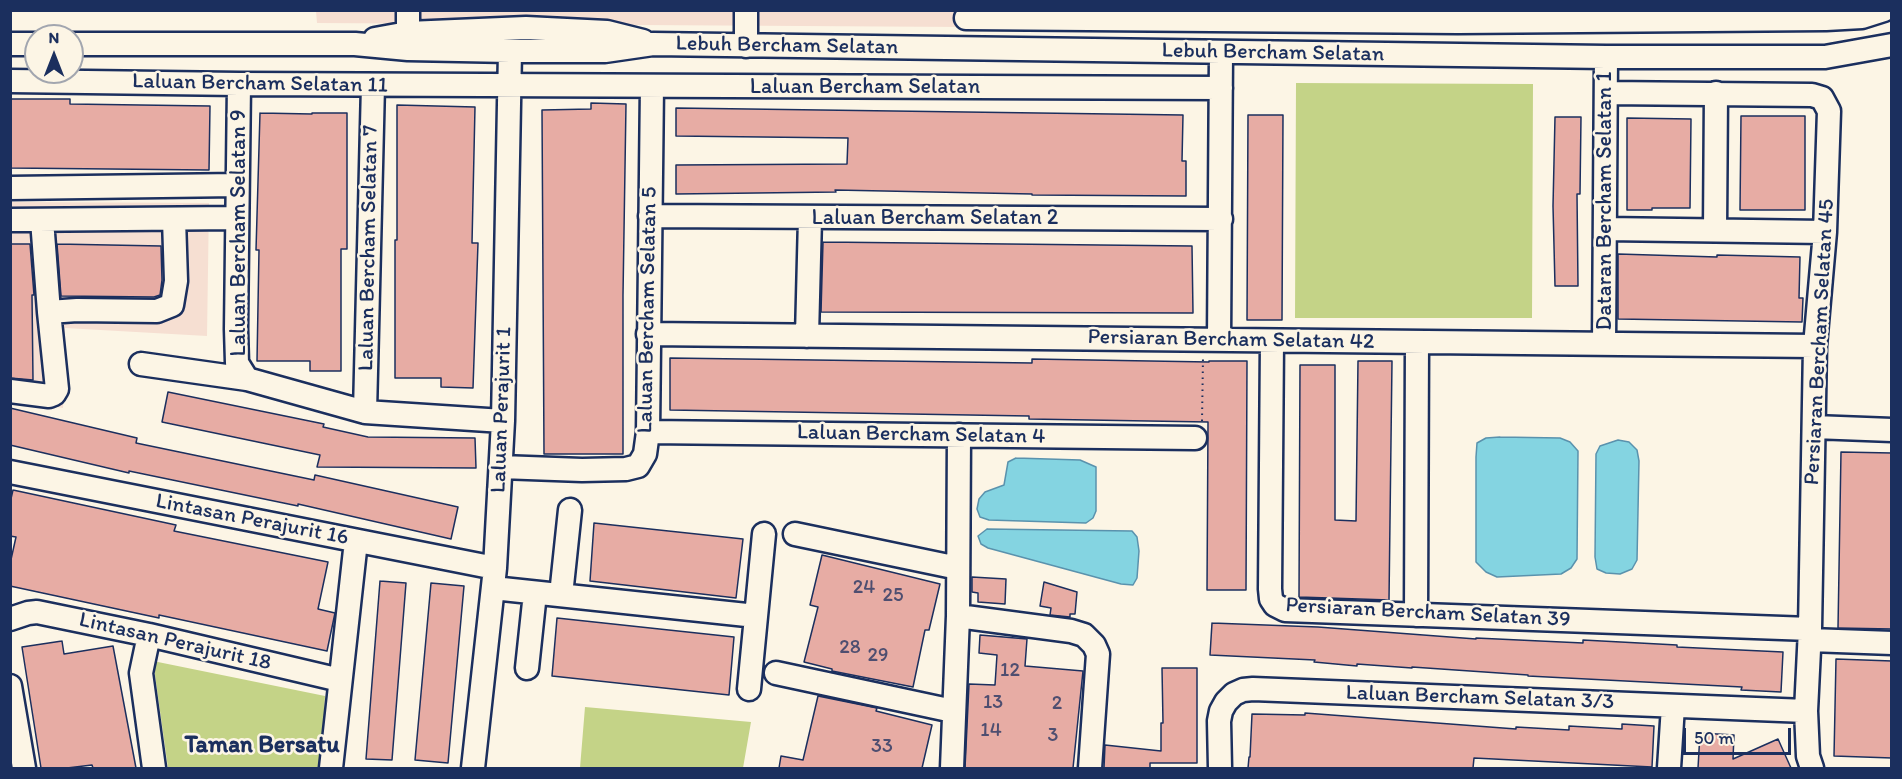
<!DOCTYPE html>
<style>
body{margin:0}
#map{position:relative;width:1902px;height:779px;overflow:hidden;background:#fcf5e5;font-family:Itim,sans-serif}
canvas{display:block}
.frame{position:absolute;inset:0;border:12px solid #1b2f5e;pointer-events:none}
.north{position:absolute;left:24px;top:24px;width:60px;height:60px;box-sizing:border-box;background:#fcf5e5;border:2px solid #a2a6af;border-radius:50%;rotate:0deg;font-size:16px;font-weight:700;line-height:24px;text-align:center;color:#1b2f5e}
.north::after{content:'';display:block;margin:auto;width:21px;height:27px;background:#1b2f5e;clip-path:polygon(50% 0,100% 100%,50% 72%,0 100%)}
.scale{position:absolute;left:1683px;top:728px;width:108px;height:27px;box-sizing:border-box;border:3px solid #1b2f5e;border-top:0;padding-left:8px;font-size:18px;line-height:21px;white-space:nowrap;color:#1b2f5e;-webkit-text-stroke:4px #fcf5e5;paint-order:stroke}
</style>
<div id="map">
<canvas width="1902" height="779"></canvas>
<div class="frame"></div>
<div class="north">N</div>
<div class="scale">50 m</div>
</div>
<script>
const c = document.querySelector('canvas').getContext('2d');
c.lineJoin = 'round';
function fillPath(path, color) { c.fillStyle = color; c.fill(path, 'evenodd'); }
const poly = rows => new Path2D(rows.map(r => 'M' + r).join(''));
function trace(path, color, width, dash) { c.strokeStyle = color; c.lineWidth = width; c.lineCap = dash ? 'butt' : 'round'; c.setLineDash(dash || []); c.stroke(path); }
function drawText(font, color, halo, rows, align = 'center') {
  c.font = font + ' Itim,sans-serif'; c.lineWidth = 5; c.setLineDash([]); c.textBaseline = 'middle'; c.strokeStyle = halo; c.fillStyle = color; for (const [text, x, y, turn = 0] of rows) {
    c.save(); c.translate(x, y); c.rotate((+turn || 0) * Math.PI / 180); c.textAlign = isNaN(turn) ? turn : align; if (halo) c.strokeText(text, 0, 0); c.fillText(text, 0, 0); c.restore();
  }
}
fillPath(poly([
 [316,11,963,11,963,27,317,23],
 [10,202,209,203,207,336,65,328,63,408,11,399]
]), '#f6dfd2');
fillPath(poly([
 [1296,83,1533,84,1532,318,1295,318],
 [153,661,325,696,321,768,168,768],
 [585,707,751,722,743,768,580,768]
]), '#c4d387');
const water = poly([
 [1500,437,1560,438,1570,442,1578,451,1577,559,1571,568,1561,574,1497,577,1486,572,1476,562,1476,457,1477,443,1486,438,1500,437],
 [1618,440,1629,442,1637,450,1639,461,1637,560,1632,569,1620,574,1606,573,1597,569,1595,557,1596,454,1600,446,1618,440],
 [1016,458,1080,460,1096,467,1096,511,1093,518,1086,523,989,520,980,517,977,509,979,499,985,492,1004,485,1008,462,1016,458],
 [987,529,1132,531,1137,537,1139,551,1137,578,1133,585,1121,584,988,548,981,544,978,536,987,529]
]);
fillPath(water, '#84d4e1');
trace(water, '#5a92ad', 1.5);
const building = poly([
 [10,99,70,99,70,104,210,106,209,170,10,168,10,99],
 [591,103,626,104,623,295,623,454,544,454,542,110,591,109,591,103],
 [397,105,475,107,472,243,478,243,473,388,441,387,441,378,395,378,395,240,397,240,397,105],
 [676,108,1183,115,1182,161,1186,161,1186,196,1032,195,1032,194,835,190,836,192,676,194,676,165,847,164,848,138,676,136,676,108],
 [260,113,312,114,312,113,347,113,347,249,341,249,341,371,310,371,310,361,257,361,259,250,256,250,260,113],
 [1248,115,1283,115,1282,320,1247,320,1248,115],
 [1741,116,1805,116,1805,210,1740,210,1741,116],
 [1555,117,1581,117,1580,194,1577,194,1578,286,1555,286,1553,206,1555,117],
 [1627,118,1691,119,1690,208,1652,208,1652,210,1627,210,1627,118],
 [823,242,1192,246,1193,313,821,312,823,242],
 [10,244,30,244,34,295,32,295,33,380,10,378,10,244],
 [57,244,161,246,162,280,160,295,154,297,61,296,57,244],
 [1618,254,1717,257,1717,255,1800,257,1799,298,1803,298,1802,322,1618,319,1618,254],
 [670,358,1032,363,1032,359,1209,362,1209,361,1247,361,1246,590,1207,590,1208,422,1029,419,1029,416,670,410,670,358],
 [1358,361,1392,361,1389,600,1299,597,1300,365,1335,365,1335,520,1356,521,1358,361],
 [168,392,324,424,323,427,368,437,475,438,476,468,317,467,320,455,162,422,168,392],
 [10,408,137,438,136,443,314,480,315,475,458,507,451,539,298,504,298,506,129,471,129,473,10,445,10,408],
 [1841,452,1892,453,1892,629,1838,628,1841,452],
 [13,490,176,525,174,531,328,562,318,609,335,613,327,651,159,615,159,618,10,586,10,564,16,537,10,536,10,503,13,490],
 [594,523,743,539,736,598,590,581,594,523],
 [822,555,940,584,929,630,925,630,913,687,832,671,832,669,804,662,818,607,810,605,822,555],
 [972,577,1006,579,1005,604,978,602,978,593,972,592,972,577],
 [380,581,406,583,392,760,366,759,380,581],
 [1044,582,1077,592,1075,614,1070,614,1070,617,1050,615,1051,608,1040,606,1044,582],
 [431,583,464,586,448,763,415,760,431,583],
 [557,618,734,637,729,695,552,676,557,618],
 [1212,623,1318,627,1476,639,1476,638,1583,643,1583,640,1677,645,1677,647,1783,652,1781,692,1741,690,1742,687,1528,676,1528,675,1412,667,1412,668,1357,664,1357,666,1314,662,1315,660,1210,655,1212,623],
 [980,635,1027,639,1025,666,1083,671,1073,768,965,768,969,684,995,685,997,655,979,653,980,635],
 [62,641,64,654,113,646,136,768,93,768,92,765,67,768,41,768,22,647,62,641],
 [1836,659,1892,661,1892,758,1834,756,1836,659],
 [1162,668,1197,668,1197,763,1150,763,1150,768,1104,768,1105,745,1161,751,1161,723,1163,723,1162,668],
 [818,696,877,708,876,711,932,725,922,768,779,768,781,756,803,760,818,696],
 [1305,713,1516,729,1516,727,1569,730,1569,726,1622,729,1622,724,1654,726,1652,767,1474,758,1473,768,1248,768,1249,757,1250,757,1252,714,1305,715,1305,713],
 [1700,733,1734,735,1733,759,1778,739,1791,768,1698,768,1700,733]
]);
fillPath(building, '#e7aca4');
trace(building, '#1b2f5e', 1.5);
const minor = poly([
 [966,18,1458,22,1826,19,1862,17,1884,10],
 [375,39,408,33,526,28,607,32,643,41],
 [10,44,36,44],
 [72,44,355,44,408,49,510,51,605,51,653,44,1606,57,1825,57,1892,45],
 [746,46,746,10],
 [408,48,408,10],
 [10,81,239,84,1221,88],
 [239,84,236,329,237,363,247,379],
 [1606,93,1812,95,1822,98,1829,111,1825,232,1815,346,1810,629,1806,711,1808,756,1812,768],
 [10,188,237,185],
 [650,216,1221,219],
 [10,220,237,218],
 [42,220,49,312],
 [1605,229,1825,232],
 [1715,230,1716,93],
 [648,334,1815,346],
 [807,336,810,218],
 [1219,340,1221,53],
 [1272,341,1270,589,1271,599,1275,605,1285,610,1810,629],
 [1604,344,1606,57],
 [141,364,247,379,365,412,503,421],
 [10,391,49,396,54,394,57,389,49,312,77,310,157,311,172,305,176,281,174,219],
 [365,412,373,85],
 [1814,427,1892,430],
 [648,432,1195,438],
 [501,467,582,470,626,469,638,466,645,454,648,432,652,86],
 [10,472,495,568],
 [795,534,958,568],
 [493,588,756,616],
 [561,595,570,510],
 [1416,615,1417,342],
 [958,616,1071,631,1084,635,1094,645,1098,654,1090,768],
 [10,619,28,613,37,612,149,635,340,680],
 [149,635,141,673,154,768],
 [1810,640,1892,643],
 [527,668,535,593],
 [776,673,953,711],
 [10,686,24,768],
 [749,689,764,534],
 [331,768,356,541],
 [473,768,495,568,503,421,510,51],
 [952,768,958,616,959,435],
 [1220,768,1219,721,1221,711,1226,702,1234,694,1243,690,1253,689,1806,711],
 [1669,768,1673,706]
]);
trace(minor, '#1b2f5e', 27);
trace(poly([
 [1202,421,1203,358]
]), '#1b2f5e', 2, [1.5, 4.5]);
trace(minor, '#fcf5e5', 22);
drawText('20px', '#4e4e70', null, [
 ["24",864,588],
 ["25",893,596],
 ["28",850,648],
 ["29",878,656],
 ["12",1010,671],
 ["13",993,703],
 ["2",1057,704],
 ["14",991,731],
 ["3",1053,736],
 ["33",882,747]
]);
drawText('22px', '#1b2f5e', '#fcf5e5', [
 ["Lebuh Bercham Selatan",787,46,1],
 ["Lebuh Bercham Selatan",1273,53,1],
 ["Laluan Bercham Selatan 11",260,84,1],
 ["Laluan Bercham Selatan",865,87],
 ["Dataran Bercham Selatan 1",1605,201,-90],
 ["Laluan Bercham Selatan 2",935,218],
 ["Laluan Bercham Selatan 9",239,233,-90],
 ["Laluan Bercham Selatan 7",369,248,-89],
 ["Laluan Bercham Selatan 5",648,310,-89],
 ["Persiaran Bercham Selatan 42",1231,340,1],
 ["Persiaran Bercham Selatan 45",1820,342,-87],
 ["Laluan Perajurit 1",502,410,-88],
 ["Laluan Bercham Selatan 4",921,435,1],
 ["Lintasan Perajurit 16",252,520,11],
 ["Persiaran Bercham Selatan 39",1428,613,3],
 ["Lintasan Perajurit 18",175,642,13],
 ["Laluan Bercham Selatan 3/3",1480,698,2]
]);
drawText('bold 24px', '#1b2f5e', '#fcf5e5', [
 ["Taman Bersatu",262,746]
]);
</script>
